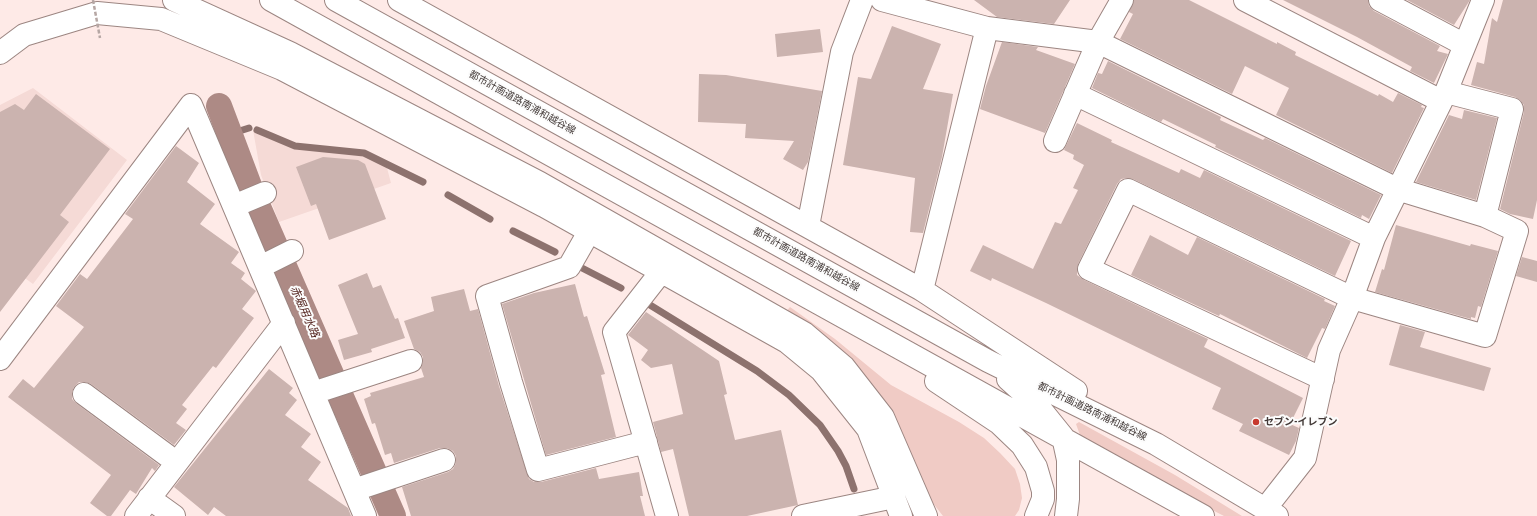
<!DOCTYPE html>
<meta charset="utf-8">
<style>
body{margin:0}
canvas{display:block;background:#feeae7}
</style>
<canvas width="1537" height="516"></canvas>
<script>
const c = document.querySelector('canvas').getContext('2d');
c.lineJoin = 'round';
function fillPath(path, color) { c.fillStyle = color; c.fill(path, 'evenodd'); }
const poly = rows => new Path2D(rows.map(r => 'M' + r).join(''));
function trace(path, color, width, dash) { c.strokeStyle = color; c.lineWidth = width; c.lineCap = dash ? 'butt' : 'round'; c.setLineDash(dash || []); c.stroke(path); }
function drawText(font, color, halo, rows, align = 'center') {
  c.font = font + ' "Roboto Condensed","Noto Sans JP",sans-serif'; c.lineWidth = 4; c.setLineDash([]); c.textBaseline = 'middle'; c.strokeStyle = halo; c.fillStyle = color; for (const [text, x, y, turn = 0] of rows) {
    c.save(); c.translate(x, y); c.rotate((+turn || 0) * Math.PI / 180); c.textAlign = isNaN(turn) ? turn : align; if (halo) c.strokeText(text, 0, 0); c.fillText(text, 0, 0); c.restore();
  }
}
fillPath(poly([
 [33,88,127,160,33,284,0,260,0,105],
 [253,130,296,149,366,154,387,168,391,183,279,222,261,175]
]), '#f5dad6');
fillPath(poly([
 [790,307,835,339,891,385,959,422,984,438,1000,453,1015,469,1020,484,1022,498,1019,510,1015,516,943,516,785,313],
 [1079,422,1175,475,1242,516,1224,516,1167,487,1081,438,1076,424]
]), '#f0cbc5');
trace(poly([
 [257,130,295,146,364,153,423,182],
 [230,134,249,128],
 [448,195,490,219],
 [513,231,555,252],
 [582,268,621,288],
 [650,305,757,371,789,395,820,425,838,451,846,466,854,489]
]), '#8d726e', 7);
trace(poly([
 [219,106,251,191,393,516]
]), '#ad8a85', 26);
fillPath(poly([
 [974,0,1070,0,1054,24,997,17],
 [1134,0,1189,0,1277,44,1277,42,1296,52,1295,55,1378,96,1379,94,1393,102,1398,93,1422,105,1421,107,1424,108,1392,173,1276,115,1289,88,1245,66,1232,94,1120,39,1133,14,1129,12],
 [1283,0,1368,0,1369,6,1374,11,1440,46,1437,51,1448,54,1434,83,1410,71,1412,67,1357,37],
 [1407,0,1470,0,1454,25],
 [1503,0,1537,0,1537,200,1533,219,1510,214,1500,209,1524,112,1524,105,1520,100,1515,97,1471,85,1477,62,1484,64,1492,18,1497,22],
 [892,26,941,44,923,89,953,94,942,157,923,233,910,232,915,178,843,165,858,77,871,79],
 [820,29,823,52,777,57,775,34],
 [1002,42,1038,47,1036,50,1075,64,1045,133,980,109,986,86],
 [1108,61,1221,117,1220,120,1263,140,1265,138,1381,195,1369,219,1362,215,1361,218,1215,147,1216,145,1163,119,1161,122,1092,88,1098,73,1102,74],
 [699,74,726,75,822,91,808,162,803,170,783,159,794,141,745,138,746,124,698,122],
 [36,94,110,149,60,215,69,222,0,312,0,112,15,104,24,110],
 [1464,110,1497,118,1476,200,1416,182,1449,115,1462,119],
 [1077,123,1112,140,1111,142,1179,173,1181,169,1200,178,1204,170,1351,241,1335,276,1133,179,1127,178,1121,179,1117,184,1078,264,1077,275,1084,280,1208,339,1204,347,1303,398,1290,424,1299,428,1296,441,1289,455,1239,431,1243,424,1212,409,1221,388,1046,303,992,278,991,281,970,271,983,245,1033,269,1055,222,1061,224,1078,190,1073,188,1084,165,1073,159,1074,155,1064,150],
 [176,146,199,163,187,182,215,204,200,224,239,252,231,263,245,273,241,279,256,291,242,309,254,318,216,368,213,366,182,405,187,409,176,423,186,430,174,445,91,384,86,382,79,382,74,387,72,392,72,399,77,404,159,465,155,471,152,468,136,494,130,490,111,516,107,516,90,503,111,475,8,397,23,379,34,388,84,327,56,306,80,274,87,279,133,219,125,214],
 [323,157,358,160,365,164,386,219,329,240,316,204,311,206,296,167],
 [1396,225,1470,246,1471,244,1498,251,1481,307,1478,306,1475,318,1471,317,1471,319,1375,292,1382,269,1384,270],
 [1150,235,1188,255,1197,237,1325,299,1324,301,1335,306,1325,329,1322,328,1307,358,1220,314,1219,316,1131,275],
 [1522,257,1537,261,1537,282,1516,276],
 [367,273,373,288,381,285,395,319,398,318,405,338,371,349,372,352,344,360,338,340,358,334,338,285],
 [575,284,584,317,587,316,605,374,601,375,616,437,546,455,502,304,534,293],
 [464,289,470,311,478,309,499,386,529,479,534,482,541,482,596,468,599,479,639,472,643,496,640,496,645,516,411,516,402,487,448,472,453,469,456,463,456,456,453,451,447,448,440,448,394,463,391,453,385,455,375,423,372,424,364,399,371,396,370,393,424,377,421,368,423,363,423,357,420,352,414,349,404,321,434,311,431,297],
 [646,312,719,361,727,394,724,395,735,440,781,430,798,505,747,516,689,516,673,449,661,452,653,422,683,414,672,364,651,368,641,360,648,350,628,335],
 [1400,325,1425,332,1420,347,1491,368,1484,391,1389,365],
 [269,369,293,388,289,393,297,400,285,415,311,434,301,447,321,462,308,480,348,508,351,516,226,516,214,507,208,515,174,487]
]), '#cbb3af');
const minor = poly([
 [174,0,290,53,540,183,804,333,844,367,883,417,926,516],
 [271,0,1203,516],
 [336,0,988,361,1156,444,1277,516],
 [399,0,922,290,1076,391],
 [882,0,987,28],
 [1245,0,1441,101],
 [1380,0,1463,44],
 [0,53,24,35,97,13,161,19,282,69,544,206,787,342,821,370,868,429,901,516],
 [1446,92,1512,109,1485,216],
 [1075,94,1374,238],
 [1055,141,1098,42,1122,0],
 [234,206,265,193],
 [808,226,842,52,862,0],
 [589,232,569,267,487,296,511,382,538,470,646,442],
 [260,267,292,251],
 [661,272,614,332,667,516],
 [922,290,987,28,1098,42,1397,189,1485,216,1517,231,1485,336,1352,298,1128,190,1089,269,1323,379],
 [0,359,191,105,365,516],
 [1008,379,1038,406,1063,437,1068,460,1068,499,1066,516],
 [936,381,999,423,1022,445,1036,467,1043,491,1043,499,1036,516],
 [313,393,411,361],
 [84,394,176,462],
 [354,490,444,460],
 [149,498,174,516],
 [1265,509,1305,458,1329,350,1352,298,1374,238,1446,92,1483,0],
 [136,516,284,323],
 [803,516,894,497]
]);
trace(minor, '#9c8682', 24);
trace(minor, '#fff', 22);
trace(poly([
 [93,0,100,38]
]), '#b6a7a4', 2.5, [4, 2]);
for (const [x, y, r, color] of [
 [1256,422,4,"#c73a2f"]
]) { const dot = new Path2D(); dot.arc(x, y, r, 0, 2 * Math.PI); c.fillStyle = color; c.fill(dot); trace(dot, '#fcfcfc', 1.5); }
drawText('10px', '#423937', '#fcfcfc', [
 ["都市計画道路南浦和越谷線",522,103,29],
 ["都市計画道路南浦和越谷線",806,260,29],
 ["都市計画道路南浦和越谷線",1092,412,26]
]);
drawText('bold 10px', '#423937', '#fcfcfc', [
 ["セブン-イレブン",1264,422]
], 'left');
drawText('italic 11px', '#52221d', '#fcfcfc', [
 ["赤堀用水路",304,312,66]
]);
</script>
